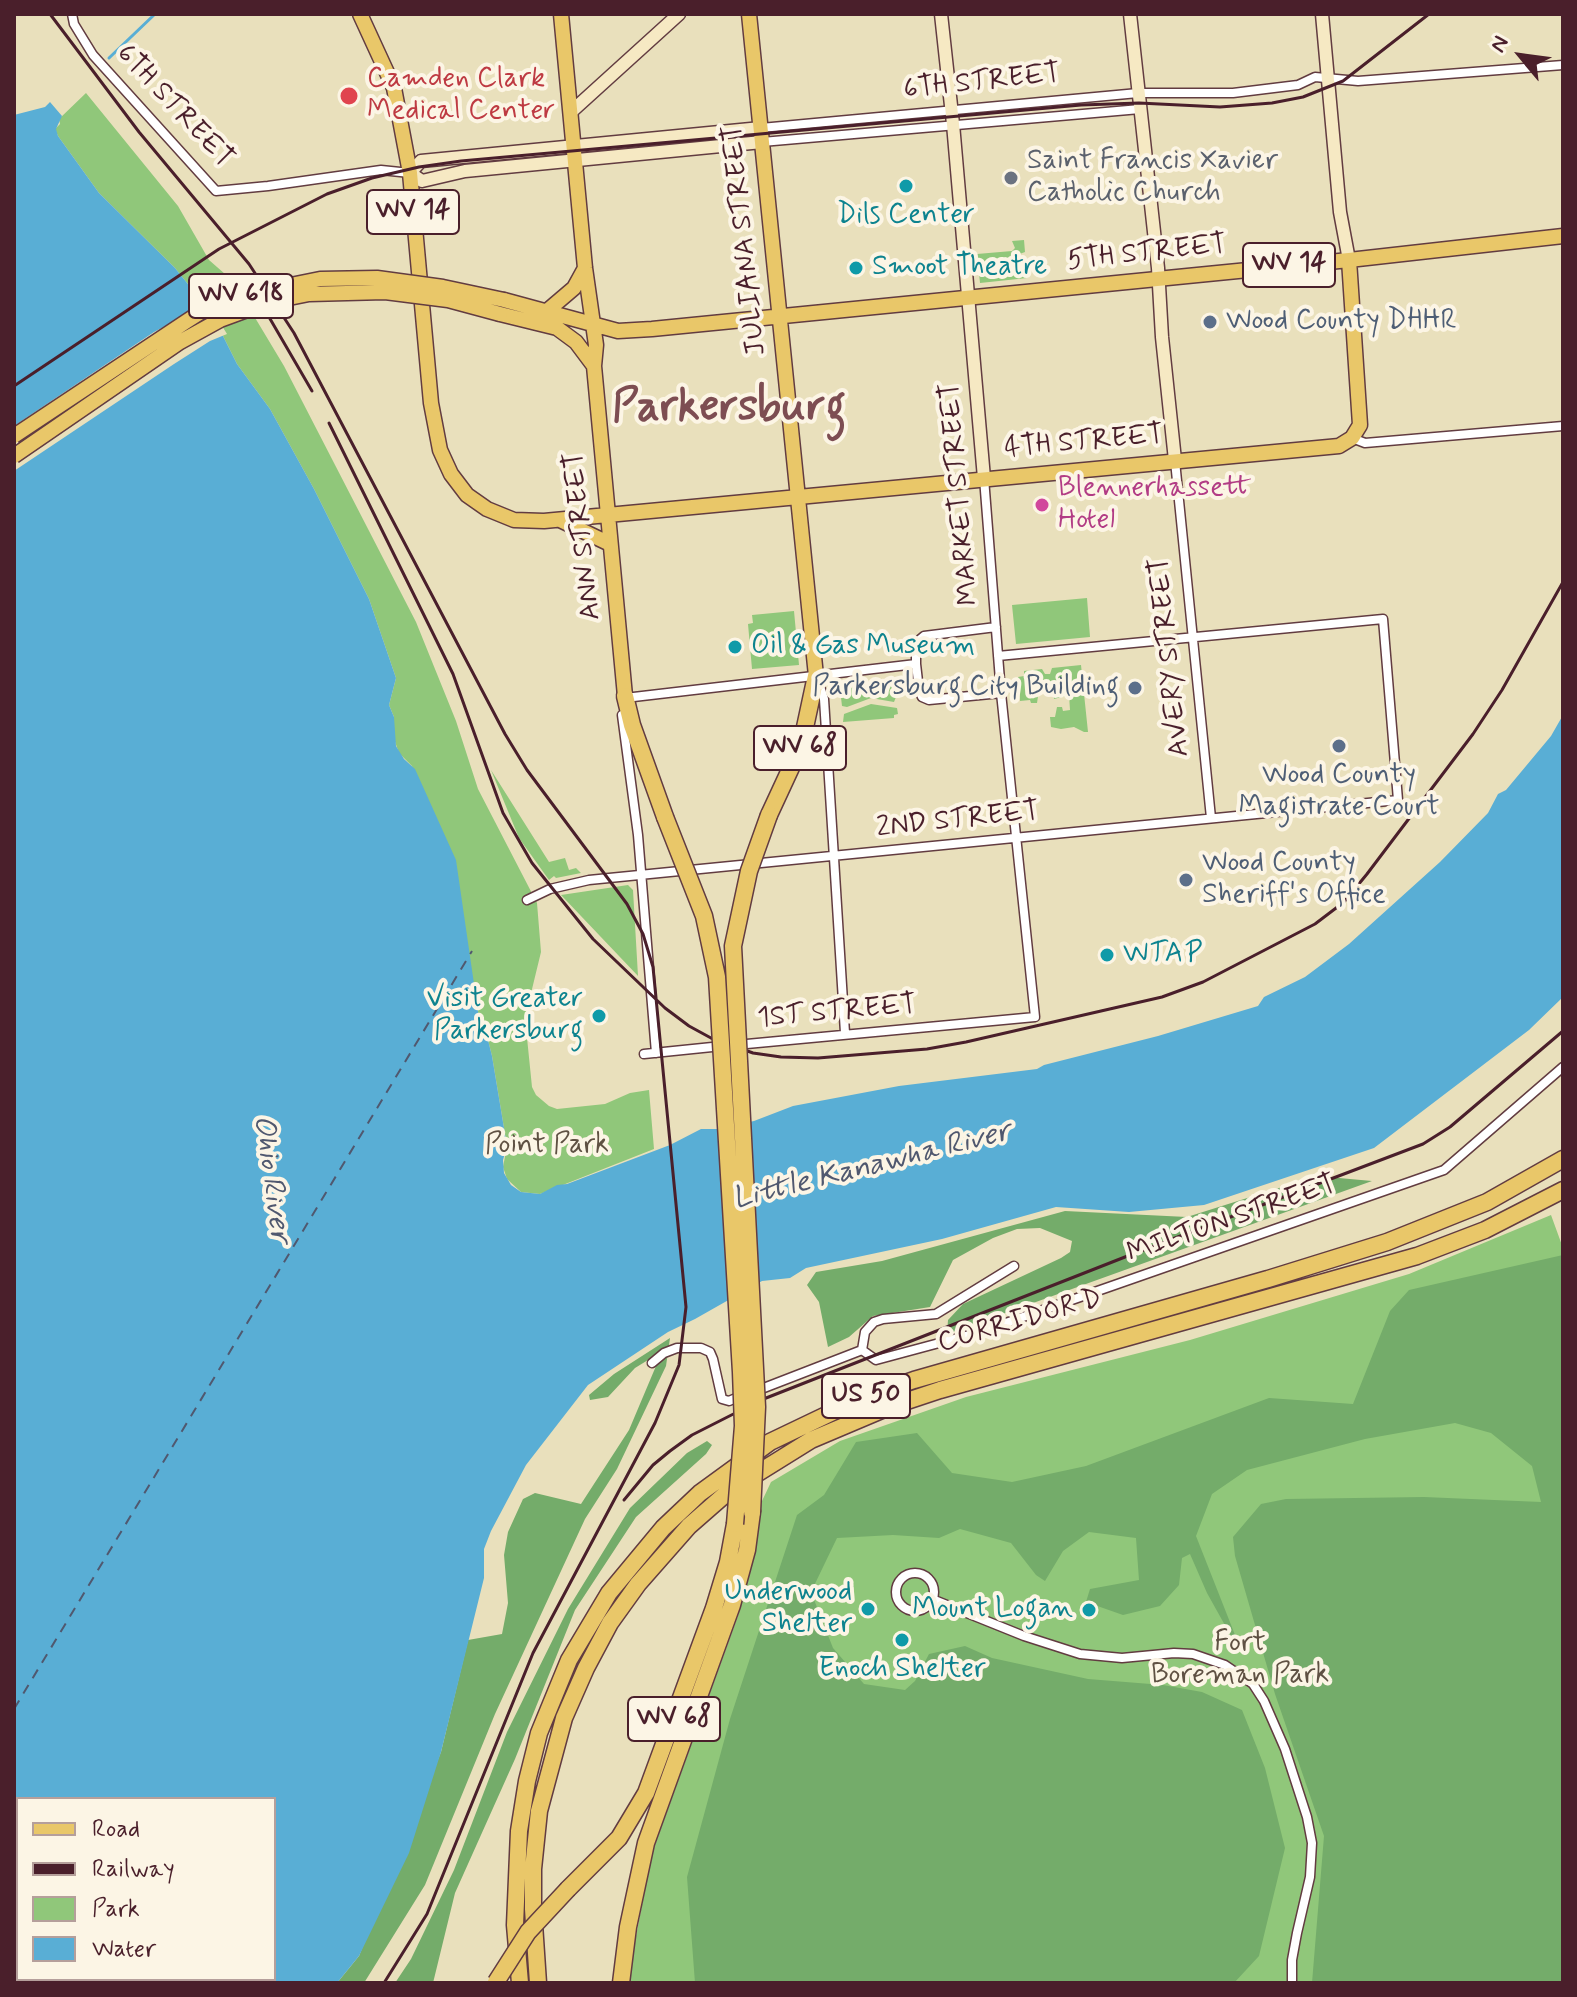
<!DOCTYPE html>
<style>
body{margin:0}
#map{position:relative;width:1577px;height:1997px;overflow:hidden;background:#e9e0bc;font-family:Mynerve,sans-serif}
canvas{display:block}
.frame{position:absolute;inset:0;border:16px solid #4a1f2b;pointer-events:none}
.legend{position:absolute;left:16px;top:1797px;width:260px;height:184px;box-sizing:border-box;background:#fcf5e5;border:2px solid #b59f9b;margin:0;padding:10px 14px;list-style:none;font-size:24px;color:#4a1f2b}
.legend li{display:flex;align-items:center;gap:16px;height:40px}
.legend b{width:40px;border:2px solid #b59f9b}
.north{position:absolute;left:1481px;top:16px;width:80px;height:80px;-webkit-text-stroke:6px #fcf5e5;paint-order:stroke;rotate:299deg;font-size:22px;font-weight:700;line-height:32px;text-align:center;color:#4a1f2b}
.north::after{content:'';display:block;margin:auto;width:28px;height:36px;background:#4a1f2b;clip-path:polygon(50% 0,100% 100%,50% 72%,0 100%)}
</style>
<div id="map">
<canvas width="1577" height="1997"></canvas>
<div class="frame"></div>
<ul class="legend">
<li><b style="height:10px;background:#e9c769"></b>Road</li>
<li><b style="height:10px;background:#4a1f2b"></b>Railway</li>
<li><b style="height:22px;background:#90c77a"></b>Park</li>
<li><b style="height:22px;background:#59aed5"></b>Water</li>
</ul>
<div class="north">N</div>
</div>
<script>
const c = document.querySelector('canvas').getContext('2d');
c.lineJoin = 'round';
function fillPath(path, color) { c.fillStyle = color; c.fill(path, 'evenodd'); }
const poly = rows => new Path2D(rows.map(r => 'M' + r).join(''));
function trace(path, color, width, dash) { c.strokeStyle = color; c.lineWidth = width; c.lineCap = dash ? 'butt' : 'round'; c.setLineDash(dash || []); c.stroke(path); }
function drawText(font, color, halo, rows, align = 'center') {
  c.font = font + ' Mynerve,sans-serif'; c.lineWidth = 8; c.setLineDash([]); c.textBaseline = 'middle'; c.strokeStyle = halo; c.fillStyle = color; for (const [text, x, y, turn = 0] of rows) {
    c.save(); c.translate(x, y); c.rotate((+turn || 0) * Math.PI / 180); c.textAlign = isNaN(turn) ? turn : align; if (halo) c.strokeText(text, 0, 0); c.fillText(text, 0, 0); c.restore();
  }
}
fillPath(poly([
 [86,93,178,206,209,260,233,281,284,366,416,622,456,721,478,789,537,903,541,952,525,1018,532,1087,536,1095,549,1106,557,1109,605,1104,630,1093,649,1090,654,1149,540,1194,521,1192,507,1179,503,1167,507,1146,492,1056,488,1040,481,1033,412,766,399,753,394,739,394,717,389,705,396,678,369,599,314,489,270,409,237,364,212,314,175,268,99,193,58,136,55,129,60,124,59,119],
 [1024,240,1025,252,1017,255,1019,275,1027,275,1027,278,980,283,977,254,1012,251,1015,248,1012,241],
 [1087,598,1090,637,1016,644,1012,605],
 [794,611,799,665,752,669,748,624,753,623,752,615],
 [1081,665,1088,732,1084,732,1074,727,1061,729,1051,727,1050,717,1055,717,1057,707,1062,707,1063,711,1070,710,1069,695,1054,699,1053,689,1039,690,1037,703,1031,703,1030,700,1020,701,1018,677,1024,676,1024,671,1042,669,1045,674,1050,674,1052,668],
 [890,684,898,692,894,702,871,698,847,707,842,706,840,689],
 [871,704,897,708,898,714,894,715,894,718,843,722,844,714],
 [491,770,549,862,565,858,569,870,576,868,581,873,556,878,554,876,549,880,519,838],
 [628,885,633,890,638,976,561,895],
 [1551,1215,1563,1248,1563,1983,630,1983,632,1957,652,1853,738,1616,762,1501,771,1482,840,1441,966,1397,1190,1340,1409,1274]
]), '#90c77a');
fillPath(poly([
 [1317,1176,1372,1181,947,1334,948,1320,963,1304,1061,1258,1070,1252,1072,1241,1040,1228,1017,1229,993,1238,953,1260,930,1307,873,1316,849,1337,828,1347,819,1302,807,1285,816,1272,882,1261,1065,1211,1187,1217],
 [1563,1255,1563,1983,1312,1983,1324,1836,1275,1694,1235,1556,1233,1537,1261,1504,1286,1499,1424,1497,1541,1502,1532,1466,1491,1433,1455,1423,1365,1439,1247,1470,1212,1494,1196,1536,1237,1640,1236,1645,1207,1593,1190,1554,1182,1558,1179,1585,1160,1606,1123,1615,1086,1602,1090,1589,1139,1580,1136,1538,1089,1532,1063,1551,1045,1581,1036,1575,1011,1543,960,1529,939,1538,893,1535,837,1538,811,1592,833,1648,864,1684,905,1690,915,1681,929,1654,965,1646,992,1658,1088,1679,1163,1685,1202,1692,1242,1710,1265,1768,1285,1848,1259,1956,1234,1983,695,1983,687,1877,730,1719,797,1515,824,1495,856,1442,917,1433,952,1473,1012,1482,1086,1466,1269,1398,1353,1404,1390,1311,1409,1290],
 [670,1338,666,1366,617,1469,585,1519,495,1714,425,1885,364,1983,337,1983,359,1956,441,1752,468,1640,502,1634,508,1603,504,1555,508,1532,523,1499,535,1493,581,1504,629,1430,656,1366,648,1360,635,1368,608,1397,590,1400,589,1395,614,1374],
 [707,1441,712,1445,706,1454,636,1517,575,1610,515,1759,455,1893,433,1983,395,1983,411,1959,454,1870,507,1732,568,1609,630,1508,687,1453]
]), '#74ac6a');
fillPath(poly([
 [50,102,62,116,56,129,58,136,99,193,175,268,212,314,237,364,270,409,314,489,369,599,396,678,389,705,394,717,396,746,404,759,415,769,456,860,481,1032,488,1040,492,1056,507,1146,503,1160,504,1173,511,1185,521,1192,540,1194,557,1185,567,1184,670,1145,701,1129,717,1129,754,1121,793,1106,899,1086,1037,1069,1044,1065,1158,1036,1258,1006,1264,997,1305,977,1349,944,1440,862,1488,813,1498,794,1506,790,1551,736,1563,715,1563,997,1529,1030,1374,1148,1204,1205,1129,1212,1056,1207,942,1239,806,1268,790,1278,762,1281,695,1319,668,1332,588,1385,526,1465,491,1531,484,1549,484,1578,441,1752,409,1853,359,1956,337,1983,14,1983,14,115,45,107],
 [18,1799,274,1799,274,1979,18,1979]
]), '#59aed5');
fillPath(poly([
 [208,303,227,334,210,341,174,364,14,471,14,426,154,332]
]), '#e9e0bc');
trace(poly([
 [109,58,155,14]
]), '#59aed5', 3);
trace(poly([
 [14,1709,472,951]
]), '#50586f', 2, [10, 8]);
const street = poly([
 [72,14,74,24,93,55,216,191,268,186,381,170,410,173],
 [761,128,1138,93,1233,93,1298,85,1315,77,1358,81,1563,65],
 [762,142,1140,109],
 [1352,438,1365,443,1563,426],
 [1175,461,1211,818],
 [996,627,924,636,918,641,916,649,916,664,919,690,922,697,929,700,1001,693],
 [818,680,824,699,845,1033],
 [625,698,916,664],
 [622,715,638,835,656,1053],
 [527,900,550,889,589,880,1398,800,1383,619,998,656],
 [736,1045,1035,1017,1001,693,984,478],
 [644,1054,722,1046],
 [862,1350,865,1332,874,1322,883,1319,936,1314,1014,1266],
 [652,1363,664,1353,677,1348,701,1348,710,1352,713,1359,722,1399,729,1401,743,1395],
 [756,1391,862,1350,876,1360,980,1332,1444,1170,1563,1067],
 '896 1592a19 19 0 1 1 38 0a19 19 0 1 1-38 0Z',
 [932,1599,1024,1636,1080,1654,1122,1658,1174,1653,1193,1654,1225,1665,1253,1684,1264,1701,1285,1749,1307,1817,1312,1843,1310,1877,1297,1933,1292,1960,1292,1983]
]);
const secondary = poly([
 [941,14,953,124,984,478],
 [1130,14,1158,268,1162,337,1175,460],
 [1322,14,1340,212,1349,260],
 [571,112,679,14],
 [761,128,421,161,410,173,422,181,465,171,762,142]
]);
const primary = poly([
 [360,14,394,88,410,173,431,403,440,450,451,474,467,495,487,509,514,520,544,521,1339,446,1352,438,1360,425,1349,260],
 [561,14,585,268,596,345,594,366,625,696],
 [749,14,816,676],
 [504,300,618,331,652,329,1349,260,1563,236],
 [547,311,574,288,585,268],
 [500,314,557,328,576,342,594,366],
 [560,520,610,544]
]);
const highway = poly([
 [625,696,632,725,665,817],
 [769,815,801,746,816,676],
 [568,1889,619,1838,646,1793,714,1608,728,1562,735,1524],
 [520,1983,515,1925,519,1831,527,1781,539,1733,569,1660,609,1593,663,1528,700,1493,770,1442,862,1398,914,1380,1268,1279,1387,1242,1487,1202,1563,1159],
 [538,1983,533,1909,533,1869,539,1811,564,1718,586,1668,610,1623,638,1584,689,1526,729,1491,811,1440,889,1407,940,1390,1417,1256,1485,1230,1563,1190],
 [621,1983,628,1927,646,1843,732,1605,747,1550,752,1512]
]);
trace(street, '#623c41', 11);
trace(secondary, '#623c41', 15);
trace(primary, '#623c41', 17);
trace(highway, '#623c41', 19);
trace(street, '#fff', 8);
trace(secondary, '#f6e9c3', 12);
trace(primary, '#e9c769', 14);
trace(highway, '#e9c769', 16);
trace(poly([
 [50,14,139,132,249,264,294,333,505,734,527,770,627,904,643,934,653,967,686,1307,679,1365,655,1423,533,1653,427,1914,384,1983],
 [262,305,312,391],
 [14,386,219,249,327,194,372,178,419,167,461,161,1081,105,1139,103,1220,107,1272,103,1303,97,1343,81,1429,14],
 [329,423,453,674,503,813,532,863,593,939,665,1008,689,1026,711,1038,753,1053,781,1057,818,1058,927,1049,966,1042,1162,997,1203,982,1315,924,1344,902,1367,874,1473,734,1502,690,1563,582],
 [624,1500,653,1465,670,1451,692,1435,761,1400,1125,1257,1423,1144,1450,1127,1563,1031]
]), '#4a1f2b', 3);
const primaryBridge = poly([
 [14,436,187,321,204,310,241,295,320,279,377,278,443,287,504,300],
 [14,456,180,342,220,320,269,302,309,294,385,292,448,300,500,314]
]);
const highwayBridge = poly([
 [665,817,704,916,717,977,741,1372,743,1426,735,1524],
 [752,1512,757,1407,733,946,749,871,769,815],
 [496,1982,528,1932,568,1889]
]);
trace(primaryBridge, '#623c41', 17, []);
trace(highwayBridge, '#623c41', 19, []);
trace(primaryBridge, '#e9c769', 14);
trace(highwayBridge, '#e9c769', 16);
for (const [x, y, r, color] of [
 [349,96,10,"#e0444e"],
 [1011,178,8,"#6b7280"],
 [906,186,8,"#0f9aa8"],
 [856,268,8,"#0f9aa8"],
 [1210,322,8,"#5c6f8a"],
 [1042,505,8,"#d1479c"],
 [735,647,8,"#0f9aa8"],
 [1135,688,8,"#5c6f8a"],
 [1339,746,8,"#5c6f8a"],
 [1186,880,8,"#5c6f8a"],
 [1107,955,8,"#0f9aa8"],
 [599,1016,8,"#0f9aa8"],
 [868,1609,8,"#0f9aa8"],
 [1089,1610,8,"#0f9aa8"],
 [902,1640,8,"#0f9aa8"]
]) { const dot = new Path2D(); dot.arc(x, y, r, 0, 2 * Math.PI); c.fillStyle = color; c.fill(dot); trace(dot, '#fcf5e5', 3); }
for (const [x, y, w] of [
 [413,212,92],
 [1289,265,92],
 [241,296,104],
 [800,748,92],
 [866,1396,88],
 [674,1719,92]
]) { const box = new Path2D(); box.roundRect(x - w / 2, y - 22, w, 44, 6); c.fillStyle = '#fcf5e5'; c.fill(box); trace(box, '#4a1f2b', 2); }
drawText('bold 26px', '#4a1f2b', null, [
 ["WV 14",413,212],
 ["WV 14",1289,265],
 ["WV 618",241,296],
 ["WV 68",800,748],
 ["US 50",866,1396],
 ["WV 68",674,1719]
]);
drawText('28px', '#be3a42', '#fcf5e5', [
 ["Camden Clark",367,80],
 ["Medical Center",367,112]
], 'left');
drawText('28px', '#4a1f2b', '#fcf5e5', [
 ["6TH STREET",982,83,-6],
 ["6TH STREET",174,107,47],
 ["JULIANA STREET",746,240,-96],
 ["5TH STREET",1147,254,-6],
 ["4TH STREET",1084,443,-5],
 ["MARKET STREET",961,494,-95],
 ["ANN STREET",584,536,-96],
 ["AVERY STREET",1171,657,-96],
 ["2ND STREET",958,821,-6],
 ["1ST STREET",837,1013,-5],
 ["MILTON STREET",1232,1220,-19],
 ["CORRIDOR D",1020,1322,-16]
]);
drawText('28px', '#5b616d', '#fcf5e5', [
 ["Saint Francis Xavier",1027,162],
 ["Catholic Church",1027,194]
], 'left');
drawText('28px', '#0d838f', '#fcf5e5', [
 ["Dils Center",906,216,"center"],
 ["Smoot Theatre",872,268],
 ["Oil & Gas Museum",751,647],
 ["WTAP",1123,955],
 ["Visit Greater",583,1000,"right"],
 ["Parkersburg",583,1032,"right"],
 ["Underwood",852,1593,"right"],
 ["Shelter",852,1625,"right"],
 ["Mount Logan",1073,1610,"right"],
 ["Enoch Shelter",902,1670,"center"]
], 'left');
drawText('28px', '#4e5e75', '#fcf5e5', [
 ["Wood County DHHR",1226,322],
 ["Parkersburg City Building",1119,688,"right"],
 ["Wood County",1339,776,"center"],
 ["Magistrate Court",1339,808,"center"],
 ["Wood County",1202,864],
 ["Sheriff's Office",1202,896]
], 'left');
drawText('28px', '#b23c85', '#fcf5e5', [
 ["Blennerhassett",1058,489],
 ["Hotel",1058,521]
], 'left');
drawText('28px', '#5f5143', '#fcf5e5', [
 ["Point Park",547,1146],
 ["Fort",1240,1644],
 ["Boreman Park",1240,1676]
]);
drawText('italic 30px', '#50586f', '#fcf5e5', [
 ["Little Kanawha River",872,1167,-14],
 ["Ohio River",270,1179,82]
]);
drawText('bold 44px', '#7d4d52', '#fcf5e5', [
 ["Parkersburg",729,410]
]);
</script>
